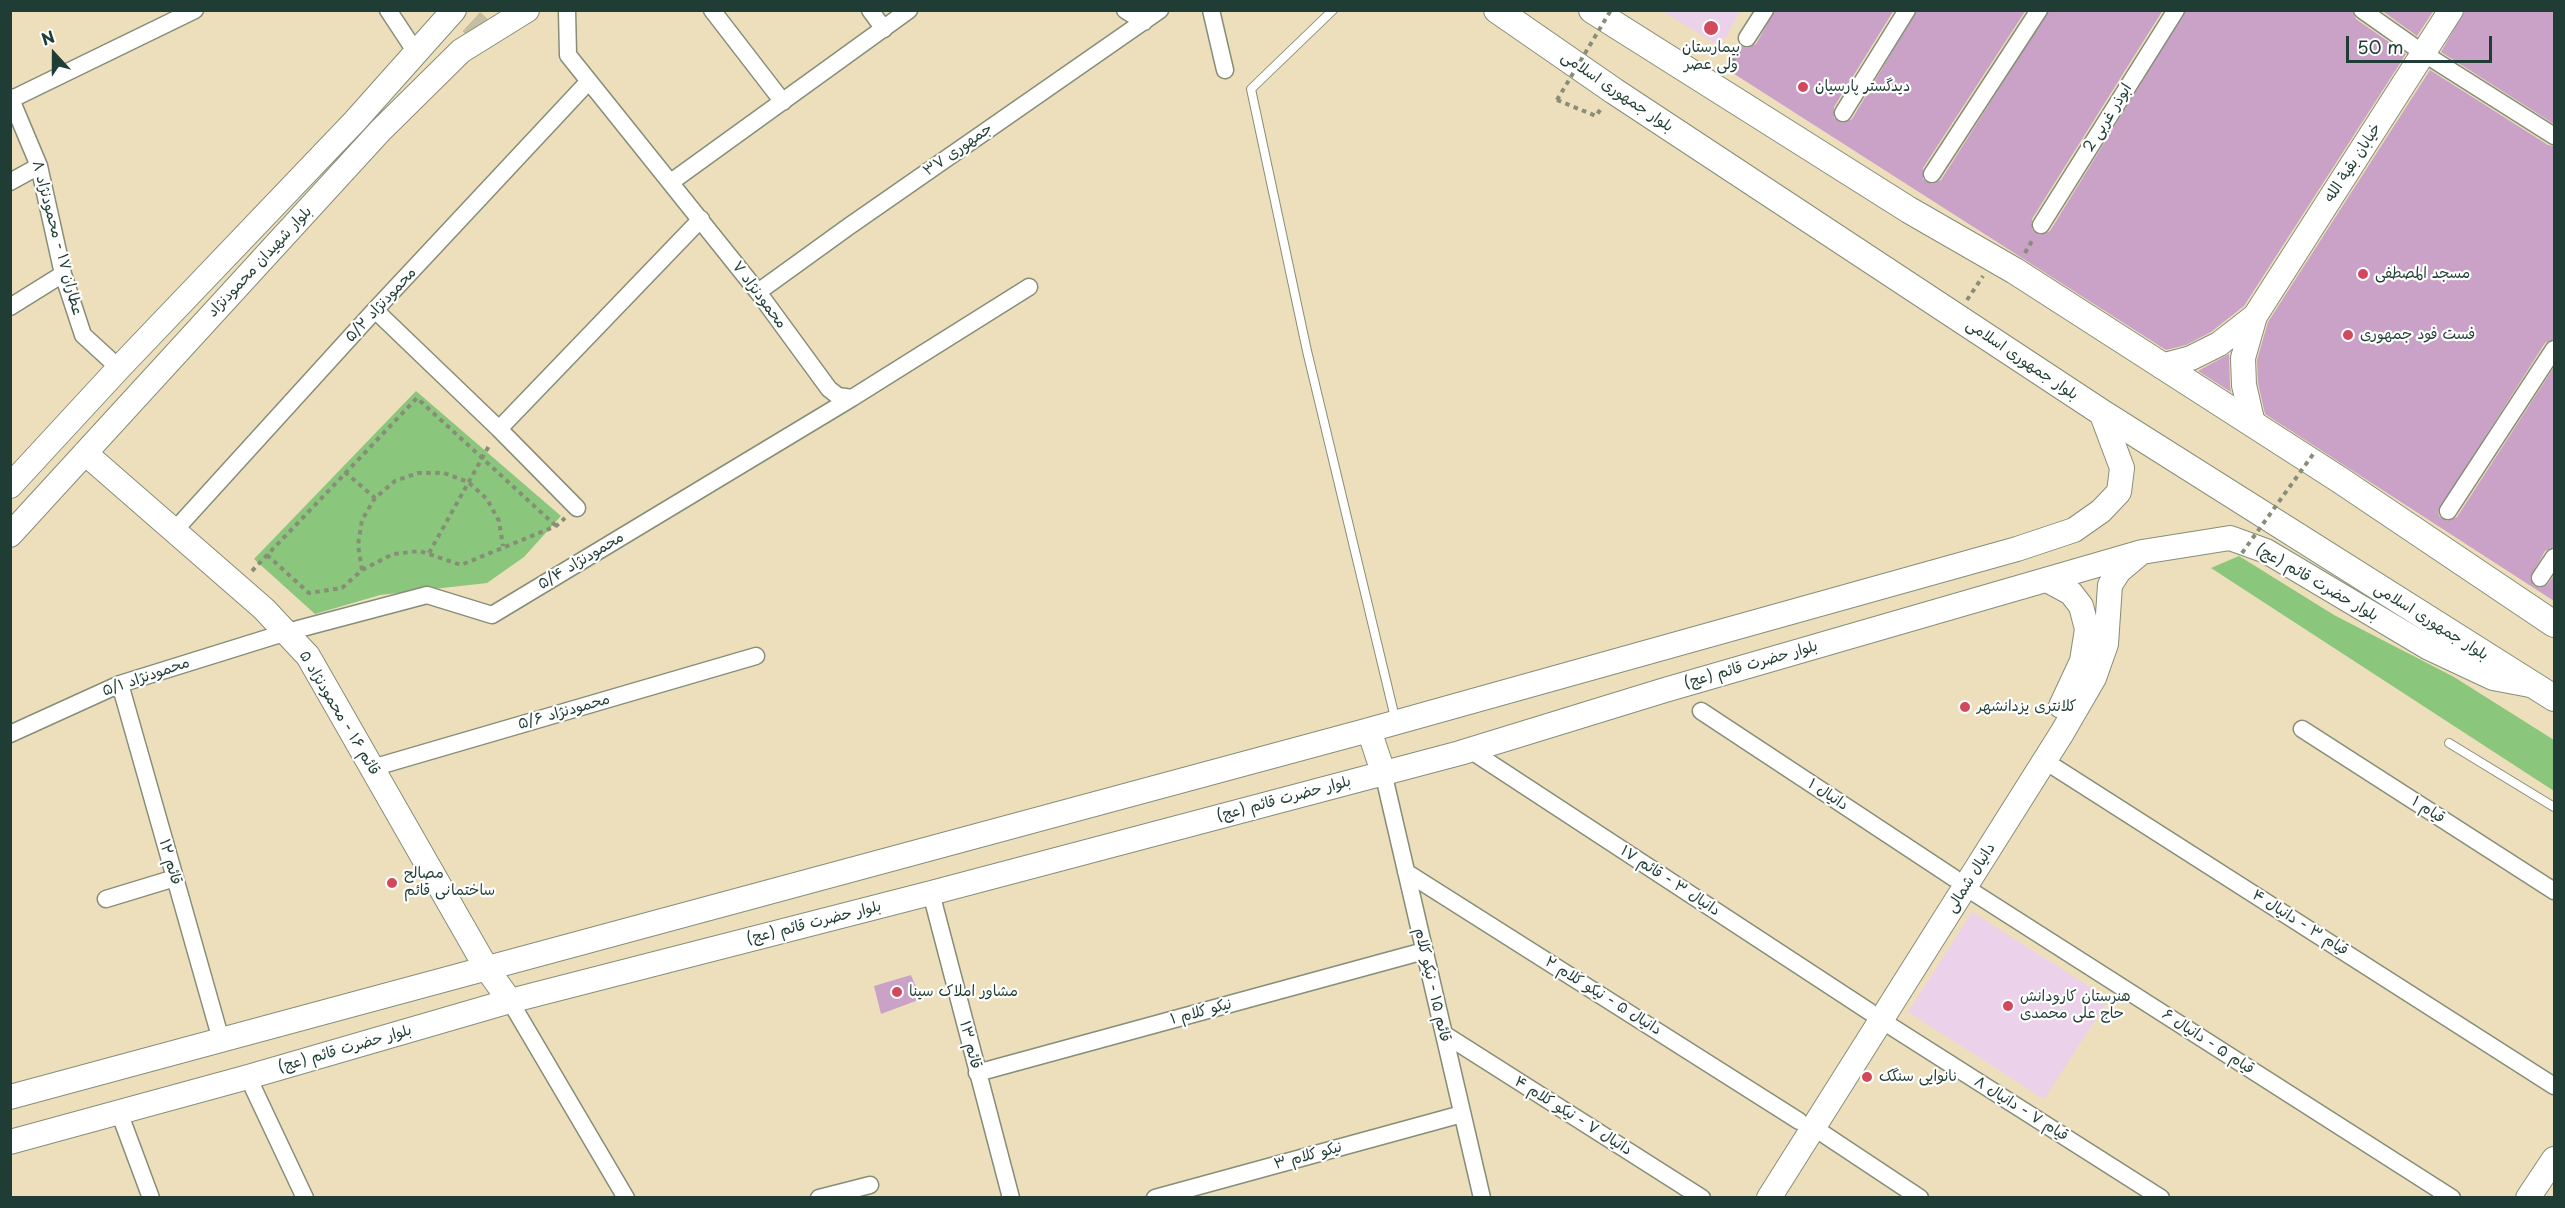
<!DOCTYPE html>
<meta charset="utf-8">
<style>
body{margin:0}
#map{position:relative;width:2565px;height:1208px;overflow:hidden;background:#eddfbc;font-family:"Playpen Sans",sans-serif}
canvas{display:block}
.frame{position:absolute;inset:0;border:12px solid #1f3d34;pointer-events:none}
.north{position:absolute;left:24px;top:24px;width:60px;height:60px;-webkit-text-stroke:4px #fff;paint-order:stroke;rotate:339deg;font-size:16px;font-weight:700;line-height:24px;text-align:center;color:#1f3d34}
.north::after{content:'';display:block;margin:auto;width:21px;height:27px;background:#1f3d34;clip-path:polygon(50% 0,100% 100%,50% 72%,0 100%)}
.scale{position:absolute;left:2346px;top:36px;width:146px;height:27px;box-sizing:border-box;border:3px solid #1f3d34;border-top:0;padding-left:8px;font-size:18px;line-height:21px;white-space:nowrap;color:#1f3d34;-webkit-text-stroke:4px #fff;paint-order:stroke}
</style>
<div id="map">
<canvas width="2565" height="1208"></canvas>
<div class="frame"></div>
<div class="north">N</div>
<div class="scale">50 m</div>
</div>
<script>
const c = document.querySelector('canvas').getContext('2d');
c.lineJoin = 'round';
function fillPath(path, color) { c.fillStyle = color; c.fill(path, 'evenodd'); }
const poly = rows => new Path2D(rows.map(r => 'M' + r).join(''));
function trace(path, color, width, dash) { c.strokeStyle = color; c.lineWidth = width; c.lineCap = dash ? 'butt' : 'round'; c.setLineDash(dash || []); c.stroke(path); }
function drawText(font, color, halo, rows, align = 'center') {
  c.font = font + ' "Playpen Sans","Playpen Sans Arabic",sans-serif'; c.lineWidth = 4.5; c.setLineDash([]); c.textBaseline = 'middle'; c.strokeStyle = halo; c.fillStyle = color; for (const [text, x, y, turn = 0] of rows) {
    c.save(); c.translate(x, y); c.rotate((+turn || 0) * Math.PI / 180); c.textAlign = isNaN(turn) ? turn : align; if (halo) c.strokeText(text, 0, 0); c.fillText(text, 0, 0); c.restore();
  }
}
fillPath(poly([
 [1662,11,1741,11,1720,46],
 [1972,912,2109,999,2044,1099,1908,1012]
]), '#ecd1ea');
fillPath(poly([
 [416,391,561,516,524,557,487,583,380,595,315,614,254,559],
 [2239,556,2334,615,2454,677,2554,740,2554,791,2211,568]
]), '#8ac67b');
fillPath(poly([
 [1775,10,1894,10,1834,107,1834,118,1843,123,1852,119,1917,10,2026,10,1923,168,1923,179,1932,184,1941,180,2049,10,2163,10,2032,219,2032,229,2040,235,2050,231,2186,10,2352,10,2356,19,2406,54,2244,306,2211,332,2186,345,2166,350,1728,70,1741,46,1747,48,1756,44],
 [2381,10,2434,10,2417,36],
 [2465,10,2554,10,2554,124,2441,52],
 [2430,70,2548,145,2554,146,2554,339,2545,343,2438,511,2439,516,2447,521,2457,517,2554,367,2554,547,2545,551,2530,578,2534,586,2540,588,2548,584,2554,575,2554,601,2265,414,2258,383,2257,360,2268,322],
 [2229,354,2230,386,2231,392,2198,371],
 [911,975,921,999,881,1014,874,986]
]), '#caa2c7');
trace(poly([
 [472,40,500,10]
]), '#c4bfa1', 26, [26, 13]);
const lane = poly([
 [1333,10,1251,89,1307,351,1396,722],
 [2449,743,2554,807]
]);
const street = poly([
 [388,10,417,54],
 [567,10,568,55,758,292,829,389,838,396,852,398,1029,287],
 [712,10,783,102],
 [870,10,884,29],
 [1125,10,1144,22],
 [1211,10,1225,70],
 [2362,10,2423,53,2554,136],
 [1747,38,1765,10],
 [10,97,39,166,63,274,83,335,119,368],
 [12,99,195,10],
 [1843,113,1907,10],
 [1932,174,2039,10],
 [10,182,39,166],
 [671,182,909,10],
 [2041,225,2176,10],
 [758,292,848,227,1160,10],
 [10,307,63,274],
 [375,310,499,429,577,508],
 [499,429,701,219],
 [2448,511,2554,349],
 [174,531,375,310,589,81],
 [2540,578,2554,557],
 [120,684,221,1040],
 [1701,711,1954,878],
 [2302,729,2554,891],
 [10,734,120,684,287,632,427,595,492,615,852,398],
 [1470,750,1870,1012],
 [2045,761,2554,1086],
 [372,768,756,656],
 [1383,772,1482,1198],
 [1406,872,1799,1121],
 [1965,887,2452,1198],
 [931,893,1011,1198],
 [106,899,175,878],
 [510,1001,626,1198],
 [1881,1020,2161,1198],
 [1444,1034,1702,1198],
 [977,1073,1424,951],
 [248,1077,305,1198],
 [119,1112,151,1198],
 [1813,1127,1920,1198],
 [819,1198,870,1185],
 [1155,1198,1462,1114]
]);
const secondary = poly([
 [2161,366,2191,358,2219,344,2255,316],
 [2253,424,2244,385,2243,358,2255,316,2451,10],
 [85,453,264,609,308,656,487,969,510,1001],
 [10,486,119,368,355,121,454,10],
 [10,535,380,131,461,51,527,10],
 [2047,580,2071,593,2081,606,2087,629,2082,661,2061,706],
 [1369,730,1383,772],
 [10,1097,1369,730,2017,549,2074,530,2101,511,2119,492,2122,468,2101,412],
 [10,1142,248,1077,510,1001,931,893,1460,753,1665,690,2142,552,2230,538,2266,551,2429,648,2493,678,2530,685],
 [1769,1198,2062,733,2094,678,2106,644,2110,585,2119,571,2138,555],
 [2528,1198,2554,1159]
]);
const primary = poly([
 [1497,10,1614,91,2101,412,2554,698],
 [1592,10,1909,210,2015,271,2340,480,2554,624]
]);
trace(lane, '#868e78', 10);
trace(street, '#868e78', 19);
trace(secondary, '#868e78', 26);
trace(primary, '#868e78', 28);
trace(poly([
 [1727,70,1739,51],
 [1557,100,1596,116,1602,107],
 [2025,253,2033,239],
 [1967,300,1983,276],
 [345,472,375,498],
 [429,553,490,444],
 [267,555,309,593,342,588,362,570,393,554,420,551,461,565,556,526,565,518],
 [362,570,358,545,362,520,375,498,395,481,418,473,444,473,468,482,487,499,499,521,503,546],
 [252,571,417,398,556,526]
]), '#868e78', 4, [4.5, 4.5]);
trace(lane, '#fff', 8);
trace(street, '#fff', 16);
trace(secondary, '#fff', 24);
trace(primary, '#fff', 26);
trace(poly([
 [1557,100,1611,10],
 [2242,553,2314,453]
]), '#868e78', 4, [4.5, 4.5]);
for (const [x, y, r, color] of [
 [1711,28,8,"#d1495b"],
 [1803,87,6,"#d1495b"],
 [2363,274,6,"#d1495b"],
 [2348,335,6,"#d1495b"],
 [1965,707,6,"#d1495b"],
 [392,883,6,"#d1495b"],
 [897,992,6,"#d1495b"],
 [2008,1006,6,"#d1495b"],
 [1867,1077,6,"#d1495b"]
]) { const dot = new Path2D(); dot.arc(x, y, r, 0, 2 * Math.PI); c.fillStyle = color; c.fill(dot); trace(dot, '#fff', 2); }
drawText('15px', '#1f3d34', '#fff', [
 ["بیمارستان",1711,48,"center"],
 ["ولی عصر",1711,65,"center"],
 ["دیدگستر پارسیان",1815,87],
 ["مسجد المصطفی",2375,274],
 ["فست فود جمهوری",2360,335],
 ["کلانتری یزدانشهر",1977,707],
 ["مصالح",404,874],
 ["ساختمانی قائم",404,891],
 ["مشاور املاک سینا",909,992],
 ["هنرستان کارودانش",2020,997],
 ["حاج علی محمدی",2020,1014],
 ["نانوایی سنگک",1879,1077]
], 'left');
drawText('15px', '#1f3d34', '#fff', [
 ["بلوار جمهوری اسلامی",1617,92,34],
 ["ابوذر غربی 2",2108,118,-58],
 ["جمهوری ۳۷",958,150,-35],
 ["خیابان بقیة الله",2353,163,-57],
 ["عطاران ۱۷ - محمودنژاد ۸",57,238,75],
 ["بلوار شهیدان محمودنژاد",260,262,-47],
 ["محمودنژاد ۷",759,295,53],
 ["محمودنژاد ۵/۲",381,305,-47],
 ["بلوار جمهوری اسلامی",2022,360,34],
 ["محمودنژاد ۵/۴",581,561,-31],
 ["بلوار حضرت قائم (عج)",2317,583,30],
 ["بلوار جمهوری اسلامی",2431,622,32],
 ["بلوار حضرت قائم (عج)",1751,665,-16],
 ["محمودنژاد ۵/۱",146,677,-19],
 ["محمودنژاد ۵/۶",564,712,-16],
 ["قائم ۱۶ - محمودنژاد ۵",339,713,59],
 ["دانیال ۱",1828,795,33],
 ["بلوار حضرت قائم (عج)",1284,799,-15],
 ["قیام ۱",2428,810,33],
 ["قائم ۱۲",170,862,74],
 ["دانیال شمالی",1971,878,-58],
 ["دانیال ۳ - قائم ۱۷",1670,881,33],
 ["بلوار حضرت قائم (عج)",814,923,-14],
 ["قیام ۳ - دانیال ۴",2300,923,32],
 ["قائم ۱۵ - نیکو کلام",1432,985,77],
 ["دانیال ۵ - نیکو کلام ۲",1603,996,32],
 ["نیکو کلام ۱",1201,1012,-15],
 ["قیام ۵ - دانیال ۶",2208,1042,33],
 ["قائم ۱۳",970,1045,76],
 ["بلوار حضرت قائم (عج)",345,1049,-16],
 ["قیام ۷ - دانیال ۸",2021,1109,32],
 ["دانیال ۷ - نیکو کلام ۴",1573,1116,32],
 ["نیکو کلام ۳",1308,1156,-15]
]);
</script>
